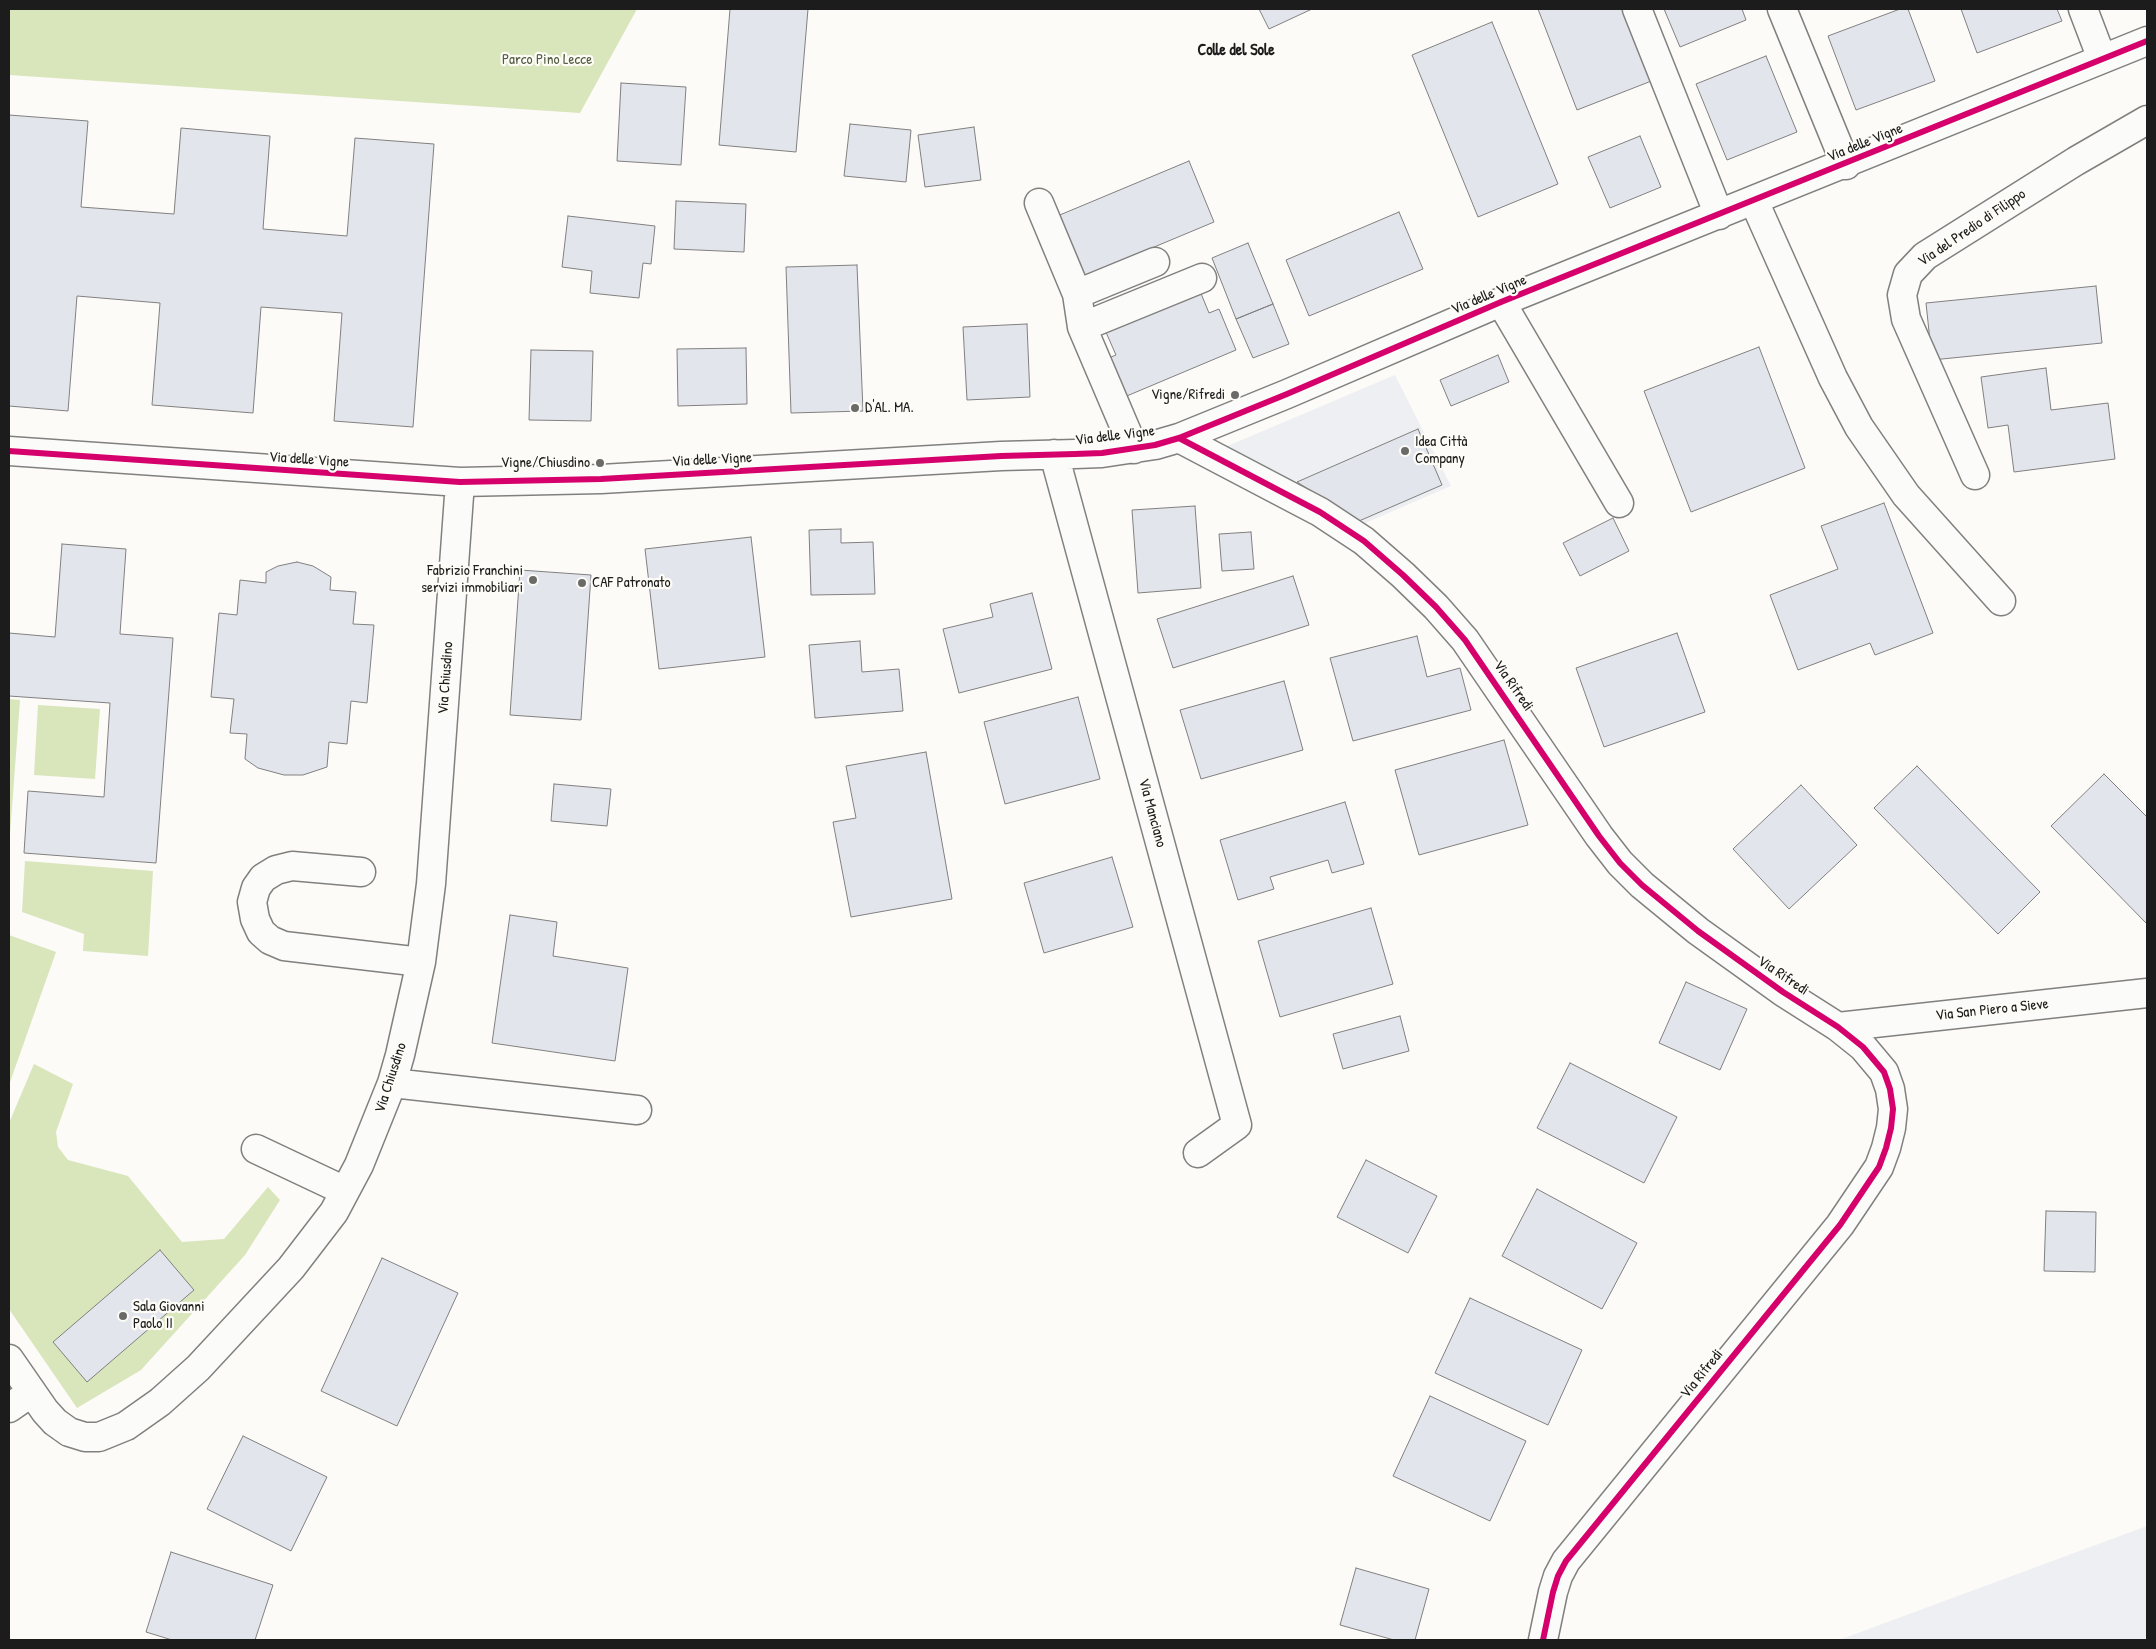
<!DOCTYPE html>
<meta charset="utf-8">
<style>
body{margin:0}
#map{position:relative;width:2156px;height:1649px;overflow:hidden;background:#fcfbf8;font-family:"Patrick Hand",sans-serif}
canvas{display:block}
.frame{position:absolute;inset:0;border:10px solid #1c1c1c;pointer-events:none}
</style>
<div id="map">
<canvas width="2156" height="1649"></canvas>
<div class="frame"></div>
</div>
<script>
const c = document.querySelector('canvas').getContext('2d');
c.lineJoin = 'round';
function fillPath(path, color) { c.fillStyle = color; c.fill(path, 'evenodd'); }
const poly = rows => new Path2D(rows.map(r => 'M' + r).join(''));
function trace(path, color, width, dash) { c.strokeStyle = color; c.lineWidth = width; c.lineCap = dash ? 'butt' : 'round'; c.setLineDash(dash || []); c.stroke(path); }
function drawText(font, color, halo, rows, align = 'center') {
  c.font = font + ' "Patrick Hand",sans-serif'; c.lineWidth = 4.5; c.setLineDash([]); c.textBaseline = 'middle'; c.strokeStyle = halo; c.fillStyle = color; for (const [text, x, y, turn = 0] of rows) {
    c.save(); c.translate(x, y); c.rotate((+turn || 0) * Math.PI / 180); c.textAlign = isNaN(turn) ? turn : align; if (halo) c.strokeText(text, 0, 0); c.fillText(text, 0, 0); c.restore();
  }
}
fillPath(poly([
 [1395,375,1451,486,1356,527,1276,473,1218,450],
 [2147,1526,2147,1640,1839,1640]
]), '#eeeff3');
fillPath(poly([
 [9,9,637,9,580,113,9,75],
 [9,699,20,700,9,848],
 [38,705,100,709,95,779,34,775],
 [25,861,153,871,148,956,83,951,84,934,22,912],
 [9,935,56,952,9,1085],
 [34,1064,73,1084,56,1132,58,1147,68,1160,128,1176,182,1242,224,1239,268,1187,280,1200,245,1255,141,1370,77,1408,9,1309,9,1123]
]), '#d9e5bb');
const building = poly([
 [730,9,808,9,796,152,719,145,730,9],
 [1259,9,1312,9,1269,29,1259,9],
 [1538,9,1626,9,1654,80,1577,110,1538,9],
 [1664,9,1742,9,1746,20,1680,47,1664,9],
 [1900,9,1908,9,1935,81,1856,110,1828,36,1900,9],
 [1961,9,2057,9,2062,21,1977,53,1961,9],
 [1492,22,1558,184,1478,217,1412,55,1492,22],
 [1766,56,1797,132,1727,160,1696,84,1766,56],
 [621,83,686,87,681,165,617,161,621,83],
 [9,115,88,121,81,207,174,214,181,128,270,136,263,229,347,236,355,138,434,144,413,427,334,421,342,313,261,307,253,413,152,405,160,303,77,296,68,411,9,406,9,115],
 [850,124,911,130,906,182,844,176,850,124],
 [974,127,981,180,925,187,918,135,974,127],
 [1640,136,1661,187,1610,208,1588,157,1640,136],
 [1189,161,1214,222,1080,278,1055,217,1189,161],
 [676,201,746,204,744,252,674,249,676,201],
 [1399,212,1423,269,1309,316,1286,260,1399,212],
 [568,216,655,226,651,264,643,263,639,298,590,293,592,271,562,267,568,216],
 [1248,243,1273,304,1236,319,1212,258,1248,243],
 [857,265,863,411,791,413,786,267,857,265],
 [2096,286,2102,343,1932,360,1926,303,2096,286],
 [1200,291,1209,313,1219,309,1236,350,1122,398,1106,359,1116,355,1105,330,1200,291],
 [1273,304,1289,344,1253,358,1236,319,1273,304],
 [1027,324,1030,397,967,400,963,327,1027,324],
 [1759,347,1805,468,1691,512,1644,391,1759,347],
 [746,348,747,404,678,406,677,349,746,348],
 [531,350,593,351,591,421,529,420,531,350],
 [1498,355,1509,382,1451,406,1440,380,1498,355],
 [2046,368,2051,410,2108,403,2115,459,2014,472,2008,425,1988,428,1981,377,2046,368],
 [1418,429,1442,485,1359,521,1297,482,1418,429],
 [1884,503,1933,633,1875,655,1870,643,1798,670,1770,595,1838,569,1821,526,1884,503],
 [1195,506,1201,588,1138,593,1132,510,1195,506],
 [1613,518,1629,551,1580,576,1563,543,1613,518],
 [841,529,841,543,873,542,875,594,811,595,809,530,841,529],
 [1251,532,1254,569,1222,571,1219,534,1251,532],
 [751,537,765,657,659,669,645,549,751,537],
 [62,544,126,549,120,634,173,638,156,863,24,853,28,791,104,797,110,703,9,696,9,633,55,637,62,544],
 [297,562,313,566,331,577,330,590,356,592,353,624,374,625,367,703,351,701,347,744,329,742,327,767,303,775,284,775,258,768,245,759,247,734,230,733,234,699,211,697,219,613,237,615,240,580,266,583,266,572,278,566,297,562],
 [520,570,591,575,581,720,510,715,520,570],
 [1293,576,1309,625,1173,668,1157,619,1293,576],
 [1032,593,1052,669,959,693,943,629,993,617,990,604,1032,593],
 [1677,633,1705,712,1604,747,1576,668,1677,633],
 [1417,636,1427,677,1460,668,1471,710,1353,741,1330,658,1417,636],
 [860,641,862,672,899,669,903,711,815,718,809,645,860,641],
 [1284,681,1303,750,1201,779,1180,710,1284,681],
 [1078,697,1100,779,1005,804,984,722,1078,697],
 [1504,740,1528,825,1419,855,1395,770,1504,740],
 [926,752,952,899,851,917,833,822,856,818,846,766,926,752],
 [1917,766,2040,892,1998,934,1874,808,1917,766],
 [2104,774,2147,817,2147,924,2051,826,2104,774],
 [554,784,611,789,607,826,551,821,554,784],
 [1801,785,1857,845,1789,909,1733,849,1801,785],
 [1345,802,1364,864,1332,873,1328,860,1270,877,1274,889,1238,900,1220,840,1345,802],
 [1112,857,1133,927,1044,953,1024,883,1112,857],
 [1371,908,1393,984,1280,1017,1258,941,1371,908],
 [510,915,557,922,553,956,628,968,615,1061,492,1043,510,915],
 [1686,982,1747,1009,1720,1070,1659,1043,1686,982],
 [1400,1016,1409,1051,1343,1069,1333,1034,1400,1016],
 [1570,1063,1677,1117,1644,1183,1537,1128,1570,1063],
 [1366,1160,1437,1196,1408,1253,1337,1217,1366,1160],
 [1537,1189,1637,1243,1602,1309,1502,1256,1537,1189],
 [2046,1211,2096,1212,2095,1272,2044,1271,2046,1211],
 [160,1250,194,1290,87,1382,53,1342,160,1250],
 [382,1258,458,1293,397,1426,321,1391,382,1258],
 [1470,1298,1582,1350,1548,1425,1435,1373,1470,1298],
 [1430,1396,1526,1441,1490,1521,1393,1476,1430,1396],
 [243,1436,327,1477,291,1551,207,1509,243,1436],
 [171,1552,273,1585,255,1640,172,1640,146,1632,171,1552],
 [1356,1568,1429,1589,1415,1640,1394,1640,1340,1625,1356,1568]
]);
fillPath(building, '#e3e5ed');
trace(building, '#81807f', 1);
const minor = poly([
 [1637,9,1719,215],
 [1782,9,1846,165],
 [2083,9,2102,59],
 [1754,201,1833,378,1859,427,1906,495,2001,601],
 [1039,203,1077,294,1082,327,1134,449],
 [1077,294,1155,262],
 [1501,302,1619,503],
 [1082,327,1202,278],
 [1179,438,1320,512,1364,541,1403,575,1436,607,1465,640,1599,836,1620,863,1642,885,1698,931,1783,992,1838,1027,1863,1047,1884,1072,1890,1089,1893,1109,1891,1128,1886,1148,1879,1167,1840,1225,1566,1561,1558,1576,1553,1592,1543,1640],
 [9,451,460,482,601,479,1001,456,1075,454,1102,453,1155,445,1179,438,1287,394,1501,302,2147,41],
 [1054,454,1237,1125,1198,1153],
 [1975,475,1906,319,1902,295,1908,274,1925,256,2076,161,2147,120],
 [361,872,292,866,276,870,263,878,256,888,252,902,255,919,261,932,270,940,284,946,421,962],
 [1838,1027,2147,993],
 [392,1083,637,1110],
 [256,1149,345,1191],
 [9,1359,45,1411,55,1422,69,1432,85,1437,99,1437,126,1426,160,1402,198,1368,291,1268,334,1212,359,1165,392,1083,400,1055,421,962,431,884,460,482],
 [9,1408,32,1392]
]);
trace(minor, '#81807f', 31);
trace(minor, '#fbfbf9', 28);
trace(poly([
 [1179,438,1320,512,1364,541,1403,575,1436,607,1465,640,1599,836,1620,863,1642,885,1698,931,1783,992,1838,1027,1863,1047,1884,1072,1890,1089,1893,1109,1891,1128,1886,1148,1879,1167,1840,1225,1566,1561,1558,1576,1553,1592,1543,1640],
 [9,451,460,482,601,479,1001,456,1075,454,1102,453,1155,445,1179,438,1287,394,1501,302,2147,41]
]), '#d6006c', 6);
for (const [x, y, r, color] of [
 [1235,395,5,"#6a6a69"],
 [855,408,5,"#6a6a69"],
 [1405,451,5,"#6a6a69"],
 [600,463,5,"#6a6a69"],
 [533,580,5,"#6a6a69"],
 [582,583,5,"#6a6a69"],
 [123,1316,5,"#6a6a69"]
]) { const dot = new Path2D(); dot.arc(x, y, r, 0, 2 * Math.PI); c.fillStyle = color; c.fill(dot); trace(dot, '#fdfcf7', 2); }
drawText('15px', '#545c42', '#fdfcf7', [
 ["Parco Pino Lecce",547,60]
]);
drawText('15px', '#1c1c1c', '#fdfcf7', [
 ["Via delle Vigne",1865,143,-22],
 ["Via del Predio di Filippo",1972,228,-34],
 ["Via delle Vigne",1489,295,-23],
 ["Via delle Vigne",1115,436,-7],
 ["Via delle Vigne",309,460,4],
 ["Via delle Vigne",712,460,-3],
 ["Via Chiusdino",446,678,-86],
 ["Via Rifredi",1513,686,55],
 ["Via Manciano",1152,813,75],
 ["Via Rifredi",1783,976,34],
 ["Via San Piero a Sieve",1992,1010,-6],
 ["Via Chiusdino",391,1078,-72],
 ["Via Rifredi",1702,1374,-51]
]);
drawText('15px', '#1c1c1c', '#fdfcf7', [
 ["Vigne/Rifredi",1225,395,"right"],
 ["D'AL. MA.",865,408],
 ["Idea Città",1415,442],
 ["Company",1415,459],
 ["Vigne/Chiusdino",590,463,"right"],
 ["Fabrizio Franchini",523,571,"right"],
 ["servizi immobiliari",523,588,"right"],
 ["CAF Patronato",592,583],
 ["Sala Giovanni",133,1307],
 ["Paolo II",133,1324]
], 'left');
drawText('bold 16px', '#1c1c1c', '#fdfcf7', [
 ["Colle del Sole",1236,51]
]);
</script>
